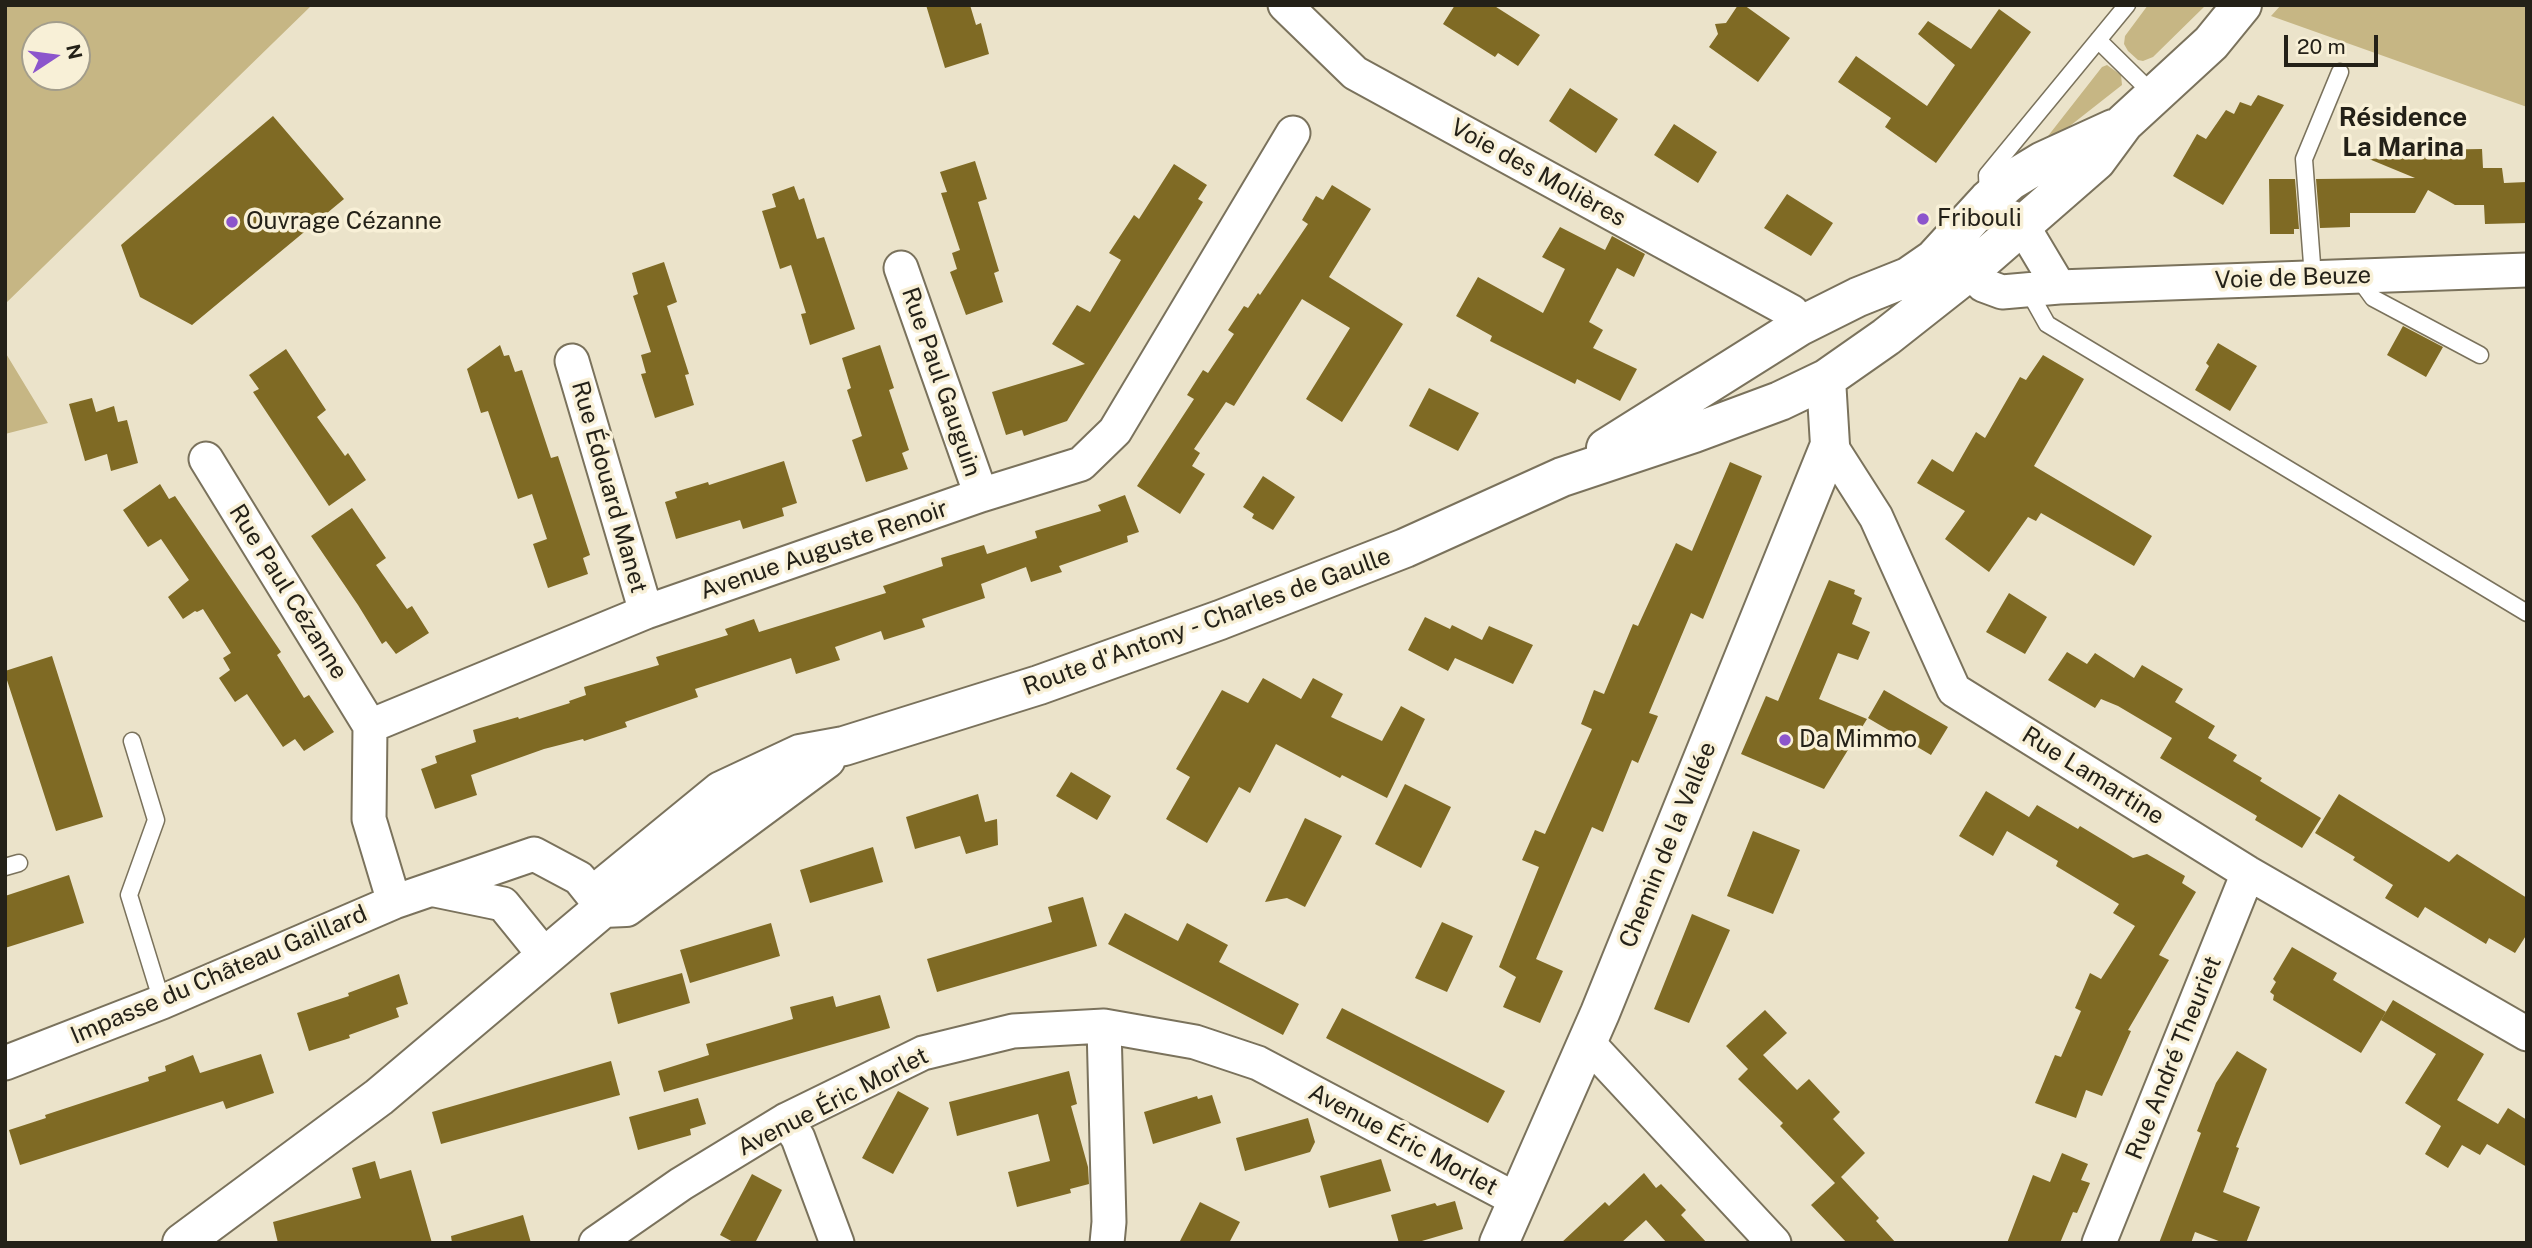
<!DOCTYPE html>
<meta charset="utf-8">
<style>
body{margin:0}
#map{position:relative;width:2532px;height:1248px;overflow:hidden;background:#ebe3ca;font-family:"Public Sans",sans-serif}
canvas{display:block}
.frame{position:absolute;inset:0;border:7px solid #242118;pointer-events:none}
.north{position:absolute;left:21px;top:21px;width:70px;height:70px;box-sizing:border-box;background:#f8f0d7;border:2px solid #a39d8b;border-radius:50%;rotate:77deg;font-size:19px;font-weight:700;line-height:28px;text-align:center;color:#242118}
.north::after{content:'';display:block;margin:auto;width:24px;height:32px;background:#8c55cc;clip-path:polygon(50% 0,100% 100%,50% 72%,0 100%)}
.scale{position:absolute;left:2284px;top:35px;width:94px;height:32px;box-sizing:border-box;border:4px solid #242118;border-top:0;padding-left:9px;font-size:21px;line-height:24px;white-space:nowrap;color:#242118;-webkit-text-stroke:5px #f8f0d7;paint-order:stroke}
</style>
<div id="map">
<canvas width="2532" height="1248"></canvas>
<div class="frame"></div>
<div class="north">N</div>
<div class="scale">20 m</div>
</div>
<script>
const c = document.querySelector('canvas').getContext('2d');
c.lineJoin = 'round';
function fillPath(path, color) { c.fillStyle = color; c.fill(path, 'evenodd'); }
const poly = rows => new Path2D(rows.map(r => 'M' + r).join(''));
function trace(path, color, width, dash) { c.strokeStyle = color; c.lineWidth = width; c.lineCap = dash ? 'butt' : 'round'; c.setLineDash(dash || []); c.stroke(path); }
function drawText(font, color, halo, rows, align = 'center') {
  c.font = font + ' "Public Sans",sans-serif'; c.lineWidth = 7; c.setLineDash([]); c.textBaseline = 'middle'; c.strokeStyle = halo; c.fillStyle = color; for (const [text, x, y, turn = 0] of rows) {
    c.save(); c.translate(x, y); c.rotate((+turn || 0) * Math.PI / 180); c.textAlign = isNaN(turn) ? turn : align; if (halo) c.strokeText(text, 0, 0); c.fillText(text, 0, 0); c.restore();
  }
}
fillPath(poly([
 [5,5,312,5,5,304],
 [77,35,77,77,35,77,35,35],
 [2148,5,2206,5,2153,57,2143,61,2138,60,2128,51,2124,44,2125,36],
 [2281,5,2527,5,2527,107,2271,16],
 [2107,65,2121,75,2122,85,2052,140,2048,136,2102,67],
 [5,352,48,423,5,434]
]), '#c6b684');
fillPath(poly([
 [926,5,970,5,976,25,981,23,989,54,945,68],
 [1455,5,1493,5,1540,35,1518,66,1498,53,1495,57,1443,24],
 [1738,5,1744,5,1790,38,1758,82,1709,47,1718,34,1715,24,1726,23],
 [1999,9,2031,32,1936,163,1885,127,1891,118,1838,82,1856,56,1927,106,1955,65,1918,34,1928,21,1971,49],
 [1570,88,1618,119,1596,153,1549,121],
 [2258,95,2284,105,2223,205,2173,176,2197,134,2206,139,2226,110,2234,114,2240,102,2251,106],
 [273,116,344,199,192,325,140,297,121,245],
 [1674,124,1717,152,1698,183,1654,155],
 [2482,149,2483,168,2502,168,2504,183,2527,182,2527,223,2485,224,2484,205,2455,205,2428,190,2415,213,2350,213,2350,227,2320,228,2316,179,2415,178,2369,159,2422,156,2422,150],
 [975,161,987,199,978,202,999,271,994,273,1003,302,966,315,950,272,957,269,952,253,960,250,941,193,947,192,940,172],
 [1174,164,1207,185,1198,199,1203,202,1088,387,1067,421,1024,436,1022,430,1006,435,992,392,1085,364,1052,344,1077,305,1090,312,1121,260,1109,253,1134,215,1139,219],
 [2269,179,2295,179,2299,229,2294,229,2294,234,2270,234],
 [1332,185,1371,209,1329,277,1403,324,1342,422,1306,399,1350,328,1302,299,1234,406,1226,402,1194,449,1200,453,1192,466,1205,474,1180,514,1137,486,1194,399,1187,395,1203,370,1208,373,1234,334,1228,330,1244,306,1248,308,1258,293,1260,295,1308,224,1302,220,1316,196,1323,200],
 [794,186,799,200,804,198,817,239,824,237,855,329,810,345,801,314,806,313,791,265,780,269,762,211,776,207,772,194],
 [1787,194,1833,223,1811,256,1764,228],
 [1560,227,1605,250,1612,236,1645,254,1634,277,1617,268,1589,322,1603,330,1593,348,1637,369,1620,401,1577,379,1575,384,1490,341,1492,336,1456,316,1478,277,1543,313,1565,269,1542,257],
 [664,262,677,302,667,306,689,374,685,375,694,405,655,418,641,374,646,373,641,355,651,352,633,296,638,294,632,273],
 [2403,326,2443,347,2426,377,2387,355],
 [2218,343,2257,366,2230,411,2195,390,2209,366,2206,363],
 [500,345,504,356,509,355,515,372,522,370,551,458,558,456,590,555,583,558,588,574,548,588,533,544,547,539,532,494,518,499,488,411,481,413,467,369],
 [880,345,894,388,889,390,909,450,902,453,908,469,866,482,852,440,862,436,847,390,851,388,842,358],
 [286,349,326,410,317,417,345,456,348,453,366,480,329,506,253,392,259,389,249,375],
 [2043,355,2084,379,2034,466,2152,536,2134,566,2041,513,2036,521,2028,517,1989,572,1945,539,1965,511,1917,483,1932,459,1953,472,1976,432,1985,438,2020,377,2026,380],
 [1429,388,1479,413,1458,451,1409,426],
 [92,398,96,412,114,406,118,422,127,420,138,463,111,471,107,454,85,461,69,404],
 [784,461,797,503,782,508,784,516,743,529,740,520,676,539,665,502,677,498,675,492,708,482,709,485],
 [1730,462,1762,476,1703,619,1691,613,1649,713,1658,716,1638,763,1632,760,1603,832,1592,827,1536,959,1563,971,1540,1023,1503,1007,1516,977,1499,967,1539,867,1522,860,1535,830,1545,834,1592,729,1581,724,1594,690,1604,694,1633,624,1638,626,1676,543,1692,551],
 [1263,476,1295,497,1273,530,1252,518,1254,514,1243,507],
 [160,484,169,499,175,496,281,652,277,655,304,698,309,695,334,732,304,751,295,739,283,747,247,694,235,702,219,678,230,670,223,658,231,653,203,609,197,612,195,611,183,619,168,597,189,580,161,539,148,547,123,510],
 [1125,495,1139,532,1127,536,1128,542,1059,566,1062,572,1031,582,1026,567,981,584,985,598,922,619,925,627,884,640,881,631,835,647,840,660,796,674,791,658,695,689,698,697,625,722,627,727,584,741,583,739,544,749,471,775,477,795,435,809,421,769,437,763,435,756,476,742,473,730,518,717,519,719,570,703,569,701,586,695,584,687,659,665,656,657,728,635,725,629,754,619,759,632,886,593,883,586,943,566,941,558,984,545,987,554,1037,538,1035,531,1101,511,1098,505],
 [352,508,386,558,376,565,407,609,412,606,429,633,396,654,386,641,382,644,358,605,311,536],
 [1829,580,1855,590,1854,594,1862,598,1852,624,1870,632,1858,660,1838,653,1819,699,1867,719,1824,789,1741,754,1766,696,1778,701],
 [2009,593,2047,617,2025,654,1986,632],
 [1425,617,1450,629,1452,625,1482,640,1489,626,1533,645,1513,684,1455,658,1448,671,1408,650],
 [2067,652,2087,664,2095,653,2134,678,2142,665,2183,689,2175,702,2215,726,2208,738,2237,755,2233,761,2262,778,2260,781,2321,818,2302,848,2255,820,2257,816,2160,758,2172,738,2118,706,2101,699,2095,708,2048,680],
 [52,656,103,817,56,831,5,674,5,671],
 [1263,678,1301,699,1313,678,1343,694,1331,717,1382,741,1401,706,1425,719,1387,798,1342,775,1340,778,1276,744,1250,793,1239,787,1207,843,1166,819,1190,777,1176,769,1222,690,1248,703],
 [1884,690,1948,727,1931,755,1868,718],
 [1071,772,1111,796,1097,820,1056,796],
 [1405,784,1451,807,1421,868,1375,844],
 [1986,791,2029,817,2037,805,2078,829,2080,826,2133,858,2147,854,2185,876,2182,883,2196,892,2159,955,2169,960,2128,1030,2131,1031,2102,1096,2086,1090,2076,1118,2035,1103,2055,1055,2061,1057,2081,1011,2075,1008,2090,973,2101,979,2135,926,2113,913,2119,904,2056,866,2058,861,2007,831,1993,856,1959,836],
 [978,794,985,822,997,819,998,845,966,854,960,836,915,849,906,817],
 [2339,794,2449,862,2457,854,2527,898,2527,934,2515,953,2489,938,2486,944,2425,907,2418,918,2385,898,2393,885,2353,860,2355,857,2315,833],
 [1305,818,1342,836,1305,907,1287,898,1265,902],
 [1753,831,1800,850,1773,914,1727,896],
 [873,847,883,882,810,903,800,870],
 [69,875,84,923,5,948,5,896],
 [1083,897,1097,946,937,992,927,959,1052,922,1048,907],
 [1125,913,1178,941,1187,923,1228,945,1219,962,1299,1004,1283,1035,1108,944],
 [1692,914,1730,930,1689,1023,1654,1009],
 [1442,922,1473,936,1447,992,1415,978],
 [771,923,780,956,690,983,680,950],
 [2292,947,2337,973,2333,980,2386,1012,2361,1053,2273,1000,2274,995,2270,992,2276,982,2273,979],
 [682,973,690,1003,618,1024,610,993],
 [399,974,408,1004,396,1008,399,1017,349,1035,350,1038,309,1051,297,1013,349,996,348,993],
 [880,995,890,1028,664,1092,658,1071,709,1055,706,1044,793,1019,790,1007,833,996,836,1007],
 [2393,1000,2484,1054,2457,1100,2498,1124,2508,1108,2527,1120,2527,1167,2487,1144,2480,1155,2462,1145,2448,1168,2425,1154,2441,1126,2405,1103,2436,1054,2381,1020],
 [1342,1008,1505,1091,1488,1123,1326,1038],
 [1765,1010,1787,1033,1763,1055,1797,1090,1809,1079,1840,1112,1833,1119,1865,1153,1841,1177,1879,1218,1876,1221,1896,1243,1847,1243,1811,1205,1835,1183,1780,1126,1783,1123,1738,1079,1748,1069,1726,1046],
 [2237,1051,2267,1069,2236,1147,2239,1148,2223,1192,2260,1207,2246,1243,2224,1243,2195,1232,2191,1243,2159,1243,2201,1133,2197,1131,2216,1083],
 [261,1054,274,1093,226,1109,223,1101,20,1165,9,1130,46,1118,45,1115,149,1081,148,1077,166,1071,165,1066,193,1055,200,1073],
 [611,1061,620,1095,441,1144,432,1112],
 [1069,1071,1077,1104,1071,1106,1088,1167,1089,1184,1070,1189,1071,1193,1017,1207,1008,1172,1050,1161,1038,1114,957,1136,949,1102],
 [898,1091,929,1108,893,1174,862,1158],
 [1212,1095,1221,1123,1153,1144,1144,1112,1197,1096,1198,1099],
 [698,1098,706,1124,690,1129,691,1135,638,1150,629,1117],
 [1308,1118,1315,1142,1310,1152,1245,1171,1236,1138],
 [2062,1153,2088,1164,2081,1180,2090,1183,2077,1213,2073,1212,2060,1243,2007,1243,2033,1175,2050,1182],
 [1381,1159,1391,1191,1329,1208,1320,1176],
 [375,1161,380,1179,411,1170,432,1243,278,1243,273,1222,361,1198,352,1168],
 [1644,1173,1656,1188,1661,1184,1686,1210,1681,1215,1707,1243,1667,1243,1646,1220,1621,1243,1561,1243,1605,1202,1609,1206],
 [752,1174,782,1190,755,1243,735,1243,720,1235],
 [1455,1201,1463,1229,1415,1243,1399,1243,1391,1215,1435,1203,1437,1206],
 [1200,1202,1240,1222,1229,1243,1179,1243],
 [523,1215,531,1243,452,1243,451,1236]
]), '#7f6a24');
const service = poly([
 [2098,40,2154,95],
 [1988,197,1987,175,2127,5],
 [2357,276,2373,298,2480,355],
 [2313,277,2304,159,2340,72],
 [2028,290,2047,324,2527,613],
 [132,741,156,820,129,895,162,1002],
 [5,867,19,863]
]);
const minor = poly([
 [1285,5,1355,73,1792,312,1800,326],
 [1976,214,1995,212,2013,218,2022,225,2059,287],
 [1960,247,1971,270,1983,285,2002,292,2059,287,2527,270],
 [901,268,981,495],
 [572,361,646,612],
 [1830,445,1876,517,1954,690,2248,873,2527,1034],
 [206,459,370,726],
 [435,890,503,904,546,957],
 [394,902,369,819,370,726,646,612,981,495,1081,464,1115,431,1293,133],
 [1104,1026,1109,1222,1107,1243],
 [1587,1042,1774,1243],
 [5,1063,162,1002,394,902,534,854,579,878,603,908],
 [786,1120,798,1138,837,1243],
 [596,1243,681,1184,786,1120,923,1053,1013,1031,1104,1026,1195,1042,1258,1063,1517,1200],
 [2099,1243,2248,873]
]);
const tertiary = poly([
 [1606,448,1800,326,1858,297,1908,277,1934,259,1988,200,2010,181,2043,161,2113,129],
 [603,908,605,886,721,791,800,754,844,746,1039,685,1220,620,1405,548,1562,477,1694,433,1780,401,1826,379,1886,337,1971,270,2096,161,2124,123,2211,43,2242,5],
 [182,1243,379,1097,603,908,626,907,826,759],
 [1499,1243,1600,1013,1830,445,1826,379]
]);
trace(service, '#7a725c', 19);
trace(minor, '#7a725c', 37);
trace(tertiary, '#7a725c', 42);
trace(service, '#fff', 16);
trace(minor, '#fff', 33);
trace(tertiary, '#fff', 38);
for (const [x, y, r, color] of [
 [1923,219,7,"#8c55cc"],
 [232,222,7,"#8c55cc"],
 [1785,740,7,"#8c55cc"]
]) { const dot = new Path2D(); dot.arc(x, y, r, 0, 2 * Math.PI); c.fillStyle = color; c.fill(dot); trace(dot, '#f8f0d7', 2.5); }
drawText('24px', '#242118', '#f8f0d7', [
 ["Voie des Molières",1538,173,29],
 ["Voie de Beuze",2293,278,-2],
 ["Rue Paul Gauguin",941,382,71],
 ["Rue Édouard Manet",609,487,74],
 ["Avenue Auguste Renoir",824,550,-19],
 ["Rue Paul Cézanne",288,592,58],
 ["Route d'Antony - Charles de Gaulle",1207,622,-20],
 ["Rue Lamartine",2093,776,32],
 ["Chemin de la Vallée",1668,845,-68],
 ["Impasse du Château Gaillard",219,975,-23],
 ["Rue André Theuriet",2174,1058,-68],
 ["Avenue Éric Morlet",833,1102,-27],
 ["Avenue Éric Morlet",1403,1140,28]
]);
drawText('24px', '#242118', '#f8f0d7', [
 ["Fribouli",1937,219],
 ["Ouvrage Cézanne",246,222],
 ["Da Mimmo",1799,740]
], 'left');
drawText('bold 26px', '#242118', '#f8f0d7', [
 ["Résidence",2403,118],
 ["La Marina",2403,148]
]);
</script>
